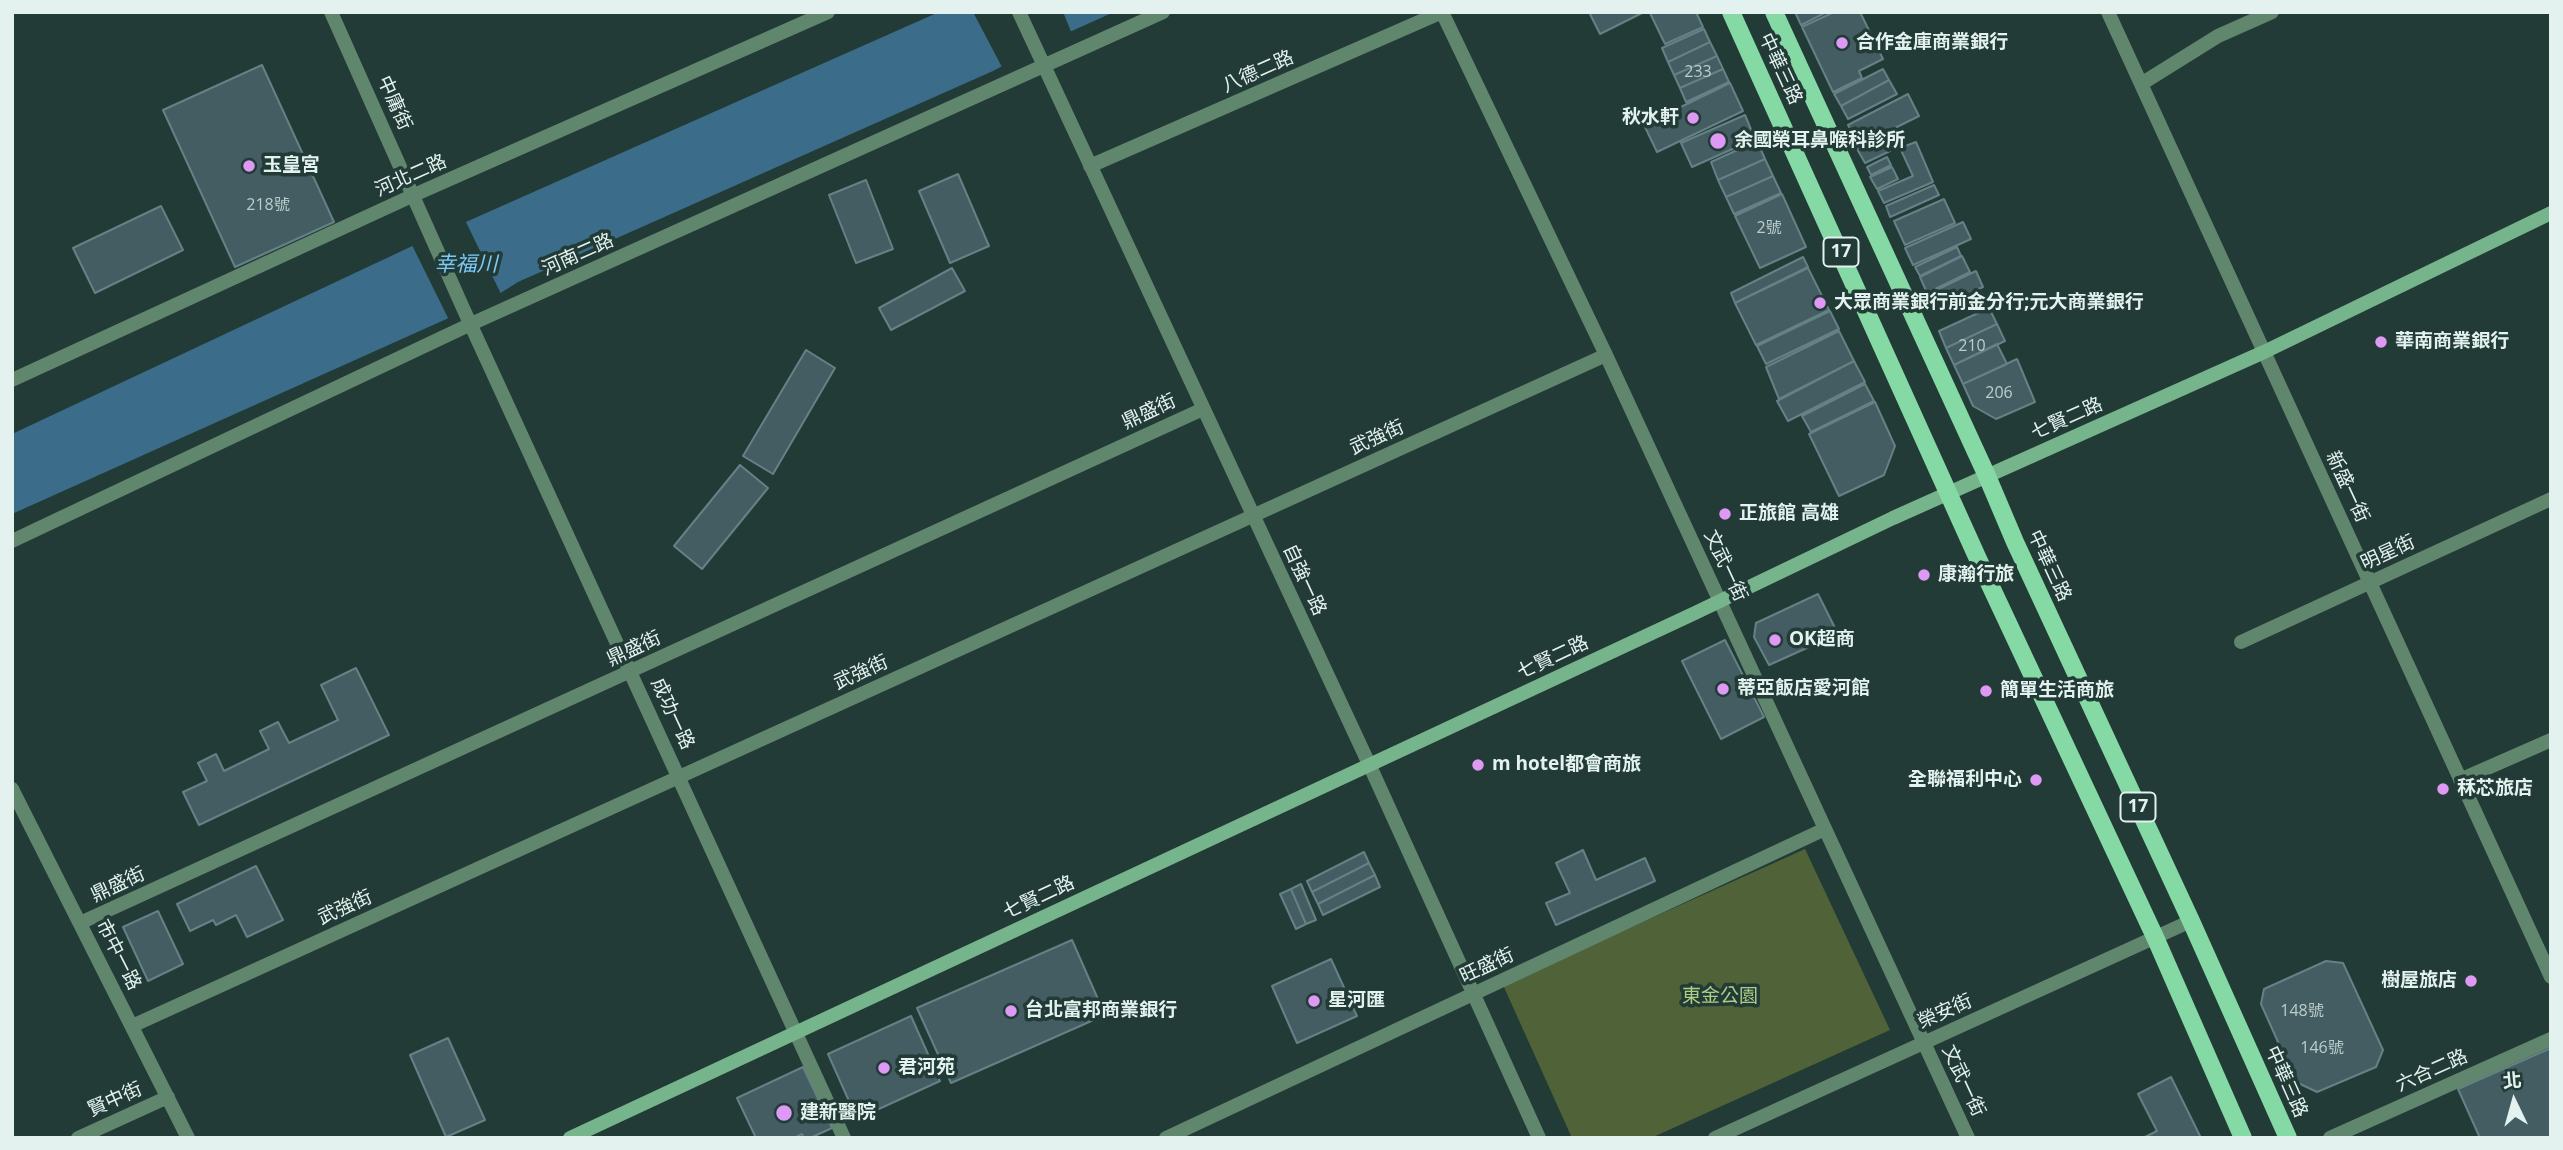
<!DOCTYPE html>
<meta charset="utf-8">
<style>
body{margin:0}
#map{position:relative;width:2563px;height:1150px;overflow:hidden;background:#223b36;font-family:"Open Sans","Noto Sans TC",sans-serif}
canvas{display:block}
.frame{position:absolute;inset:0;border:14px solid #e3f2ef;pointer-events:none}
.north{position:absolute;left:2479px;top:1066px;width:70px;height:70px;-webkit-text-stroke:5px #223b36;paint-order:stroke;rotate:355deg;font-size:19px;font-weight:700;line-height:28px;text-align:center;color:#e3f2ef}
.north::after{content:'';display:block;margin:auto;width:24px;height:32px;background:#e3f2ef;clip-path:polygon(50% 0,100% 100%,50% 72%,0 100%)}
</style>
<div id="map">
<canvas width="2563" height="1150"></canvas>
<div class="frame"></div>
<div class="north">北</div>
</div>
<script>
const c = document.querySelector('canvas').getContext('2d');
c.lineJoin = 'round';
function fillPath(path, color) { c.fillStyle = color; c.fill(path, 'evenodd'); }
const poly = rows => new Path2D(rows.map(r => 'M' + r).join(''));
function trace(path, color, width, dash) { c.strokeStyle = color; c.lineWidth = width; c.lineCap = dash ? 'butt' : 'round'; c.setLineDash(dash || []); c.stroke(path); }
function drawText(font, color, halo, rows, align = 'center') {
  c.font = font + ' "Open Sans","Noto Sans TC",sans-serif'; c.lineWidth = 7; c.setLineDash([]); c.textBaseline = 'middle'; c.strokeStyle = halo; c.fillStyle = color; for (const [text, x, y, turn = 0] of rows) {
    c.save(); c.translate(x, y); c.rotate((+turn || 0) * Math.PI / 180); c.textAlign = isNaN(turn) ? turn : align; if (halo) c.strokeText(text, 0, 0); c.fillText(text, 0, 0); c.restore();
  }
}
fillPath(poly([
 [1805,849,1890,1030,1651,1138,1572,1138,1503,985]
]), '#506238');
fillPath(poly([
 [939,12,1114,12,1052,40,993,71,518,282,491,299,12,514,12,434,423,241]
]), '#3b6c89');
fillPath(poly([
 [973,12,1063,12,1072,34,1003,69],
 [464,218,502,296,449,320,411,243]
]), '#223b36');
const building = poly([
 [1589,12,1644,12,1600,34,1589,12],
 [1696,12,1703,27,1665,44,1650,13,1696,12],
 [1795,12,1827,12,1801,25,1795,12],
 [1834,12,1860,12,1883,59,1859,71,1862,78,1833,92,1802,27,1834,12],
 [1704,29,1710,42,1668,62,1662,48,1704,29],
 [1710,42,1717,56,1674,75,1668,62,1710,42],
 [1717,56,1723,69,1680,88,1674,75,1717,56],
 [262,65,334,222,235,267,163,110,262,65],
 [1723,69,1729,82,1686,102,1680,88,1723,69],
 [1883,69,1889,80,1841,106,1834,94,1883,69],
 [1889,80,1897,94,1848,119,1841,106,1889,80],
 [1730,83,1743,111,1657,152,1644,125,1730,83],
 [1908,94,1919,116,1859,146,1848,125,1908,94],
 [1745,115,1755,139,1692,167,1681,143,1745,115],
 [1882,136,1890,151,1865,163,1857,149,1882,136],
 [1757,141,1765,159,1718,180,1711,162,1757,141],
 [1916,142,1933,182,1884,203,1878,191,1913,176,1900,148,1916,142],
 [1887,157,1891,165,1871,175,1867,167,1887,157],
 [1765,159,1773,176,1726,197,1718,180,1765,159],
 [1892,167,1898,179,1877,189,1870,177,1892,167],
 [958,174,989,246,950,263,919,191,958,174],
 [1773,176,1781,193,1734,214,1726,197,1773,176],
 [866,180,893,249,856,263,829,195,866,180],
 [1934,185,1939,195,1890,217,1886,206,1934,185],
 [1782,194,1806,247,1760,268,1735,216,1782,194],
 [1944,199,1955,223,1905,245,1894,221,1944,199],
 [161,206,183,250,95,293,73,248,161,206],
 [1963,222,1971,239,1913,265,1905,248,1963,222],
 [1957,247,1961,256,1920,276,1915,267,1957,247],
 [1962,256,1970,272,1927,293,1920,277,1962,256],
 [1803,257,1808,267,1735,303,1731,293,1803,257],
 [952,268,965,291,891,330,879,308,952,268],
 [1808,268,1829,310,1756,345,1735,303,1808,268],
 [1976,271,1983,287,1935,309,1928,294,1976,271],
 [1989,308,1997,324,1946,348,1939,331,1989,308],
 [1830,311,1839,329,1766,364,1757,346,1830,311],
 [1997,324,2005,341,1954,365,1946,348,1997,324],
 [1839,331,1854,361,1779,399,1766,367,1839,331],
 [1997,344,2007,364,1963,384,1954,365,1997,344],
 [806,350,835,368,773,474,743,456,806,350],
 [2017,359,2035,402,1996,419,1973,406,1963,384,2017,359],
 [1854,361,1865,382,1788,421,1777,401,1854,361],
 [1865,384,1874,401,1811,432,1802,416,1865,384],
 [1875,402,1895,446,1884,475,1839,496,1809,434,1875,402],
 [740,465,768,488,702,569,674,546,740,465],
 [1818,594,1838,634,1769,665,1754,637,1756,623,1818,594],
 [1725,640,1764,717,1721,739,1682,661,1725,640],
 [356,668,389,735,199,825,183,792,207,781,198,763,216,754,224,771,269,749,260,731,278,722,289,743,338,720,321,685,356,668],
 [1583,850,1596,880,1645,858,1655,881,1556,925,1546,903,1570,893,1556,863,1583,850],
 [1364,852,1369,863,1312,892,1307,881,1364,852],
 [1369,863,1375,875,1318,904,1312,892,1369,863],
 [256,866,283,920,247,937,236,915,216,925,213,920,190,931,177,904,256,866],
 [1375,875,1380,887,1323,915,1318,904,1375,875],
 [1301,884,1316,920,1306,924,1291,889,1301,884],
 [1291,889,1306,924,1296,929,1280,894,1291,889],
 [158,911,183,964,148,981,123,927,158,911],
 [1072,940,1105,1015,951,1083,917,1008,1072,940],
 [1331,959,1357,1016,1297,1043,1272,986,1331,959],
 [2326,961,2343,963,2383,1050,2376,1067,2317,1092,2296,1082,2261,1004,2264,989,2326,961],
 [911,1016,940,1081,857,1119,828,1054,911,1016],
 [448,1038,485,1120,446,1137,410,1055,448,1038],
 [2551,1048,2551,1138,2480,1138,2458,1089,2551,1048],
 [803,1067,832,1128,810,1138,804,1138,802,1134,794,1138,756,1138,737,1098,803,1067],
 [2171,1077,2201,1138,2143,1138,2157,1131,2138,1094,2171,1077]
]);
fillPath(building, '#435d62');
trace(building, '#668186', 2);
trace(poly([
 [331,12,463,308,844,1138],
 [1019,12,1369,764,1539,1138],
 [1442,12,1606,355,1968,1138],
 [2108,12,2551,977],
 [2141,84,2218,36,2272,12],
 [1090,166,1442,12],
 [12,380,414,195,828,12],
 [12,541,471,324,1163,12],
 [2241,642,2551,499],
 [2460,780,2551,740],
 [12,789,188,1138],
 [80,923,1203,409],
 [132,1026,1606,355],
 [78,1138,168,1097],
 [1166,1138,1825,829],
 [1715,1138,2191,921],
 [2330,1138,2551,1039]
]), '#60876d', 14);
trace(poly([
 [570,1138,1695,613,1893,518,2264,352,2551,213]
]), '#76b58c', 14);
trace(poly([
 [1731,12,1978,559,2155,937,2243,1138],
 [1774,12,1987,476,2015,542,2191,921,2288,1138]
]), '#85d9a4', 18);
for (const [x, y, r, color] of [
 [1842,43,7,"#dd99f3"],
 [1693,118,7,"#dd99f3"],
 [1718,141,9,"#dd99f3"],
 [249,166,7,"#dd99f3"],
 [1820,303,7,"#dd99f3"],
 [2381,342,7,"#dd99f3"],
 [1725,514,7,"#dd99f3"],
 [1924,575,7,"#dd99f3"],
 [1775,640,7,"#dd99f3"],
 [1723,689,7,"#dd99f3"],
 [1986,691,7,"#dd99f3"],
 [1478,765,7,"#dd99f3"],
 [2036,780,7,"#dd99f3"],
 [2443,789,7,"#dd99f3"],
 [2471,981,7,"#dd99f3"],
 [1314,1001,7,"#dd99f3"],
 [1011,1011,7,"#dd99f3"],
 [884,1068,7,"#dd99f3"],
 [784,1113,9,"#dd99f3"]
]) { const dot = new Path2D(); dot.arc(x, y, r, 0, 2 * Math.PI); c.fillStyle = color; c.fill(dot); trace(dot, '#223b36', 2.5); }
drawText('16px', '#bbcdcc', null, [
 ["233",1698,72],
 ["218號",268,205],
 ["2號",1769,228],
 ["210",1972,346],
 ["206",1999,393],
 ["148號",2302,1011],
 ["146號",2322,1048]
]);
for (const [x, y, w] of [
 [1841,252,35],
 [2138,807,35]
]) { const box = new Path2D(); box.roundRect(x - w / 2, y - 14.5, w, 29, 5); c.fillStyle = '#223b36'; c.fill(box); trace(box, '#e3f2ef', 2); }
drawText('bold 18px', '#e3f2ef', null, [
 ["17",1841,252],
 ["17",2138,807]
]);
drawText('bold 19px', '#e3f2ef', '#223b36', [
 ["合作金庫商業銀行",1856,43],
 ["秋水軒",1679,118,"right"],
 ["余國榮耳鼻喉科診所",1734,141],
 ["玉皇宮",263,166],
 ["大眾商業銀行前金分行;元大商業銀行",1834,303],
 ["華南商業銀行",2395,342],
 ["正旅館 高雄",1739,514],
 ["康瀚行旅",1938,575],
 ["OK超商",1789,640],
 ["蒂亞飯店愛河館",1737,689],
 ["簡單生活商旅",2000,691],
 ["m hotel都會商旅",1492,765],
 ["全聯福利中心",2022,780,"right"],
 ["秝芯旅店",2457,789],
 ["樹屋旅店",2457,981,"right"],
 ["星河匯",1328,1001],
 ["台北富邦商業銀行",1025,1011],
 ["君河苑",898,1068],
 ["建新醫院",800,1113]
], 'left');
drawText('19px', '#e3f2ef', '#223b36', [
 ["中華三路",1780,69,65],
 ["八德二路",1258,72,-24],
 ["中庸街",394,103,66],
 ["河北二路",411,176,-24],
 ["河南二路",578,255,-24],
 ["鼎盛街",1149,412,-25],
 ["七賢二路",2067,419,-24],
 ["武強街",1377,438,-24],
 ["新盛一街",2347,487,65],
 ["明星街",2388,553,-25],
 ["文武一街",1725,566,65],
 ["中華三路",2049,566,65],
 ["自強一路",1304,580,65],
 ["鼎盛街",634,649,-25],
 ["七賢二路",1553,658,-25],
 ["武強街",861,673,-24],
 ["成功一路",672,714,65],
 ["鼎盛街",118,885,-25],
 ["七賢二路",1039,898,-25],
 ["武強街",345,908,-24],
 ["市中一路",118,955,63],
 ["旺盛街",1487,966,-25],
 ["榮安街",1945,1012,-24],
 ["六合二路",2432,1071,-24],
 ["文武一街",1963,1081,65],
 ["中華三路",2286,1082,66],
 ["賢中街",115,1100,-24]
]);
drawText('19px', '#aece86', '#223b36', [
 ["東金公園",1720,997]
]);
drawText('italic 21px', '#7dcaf8', '#223b36', [
 ["幸福川",466,265]
]);
</script>
